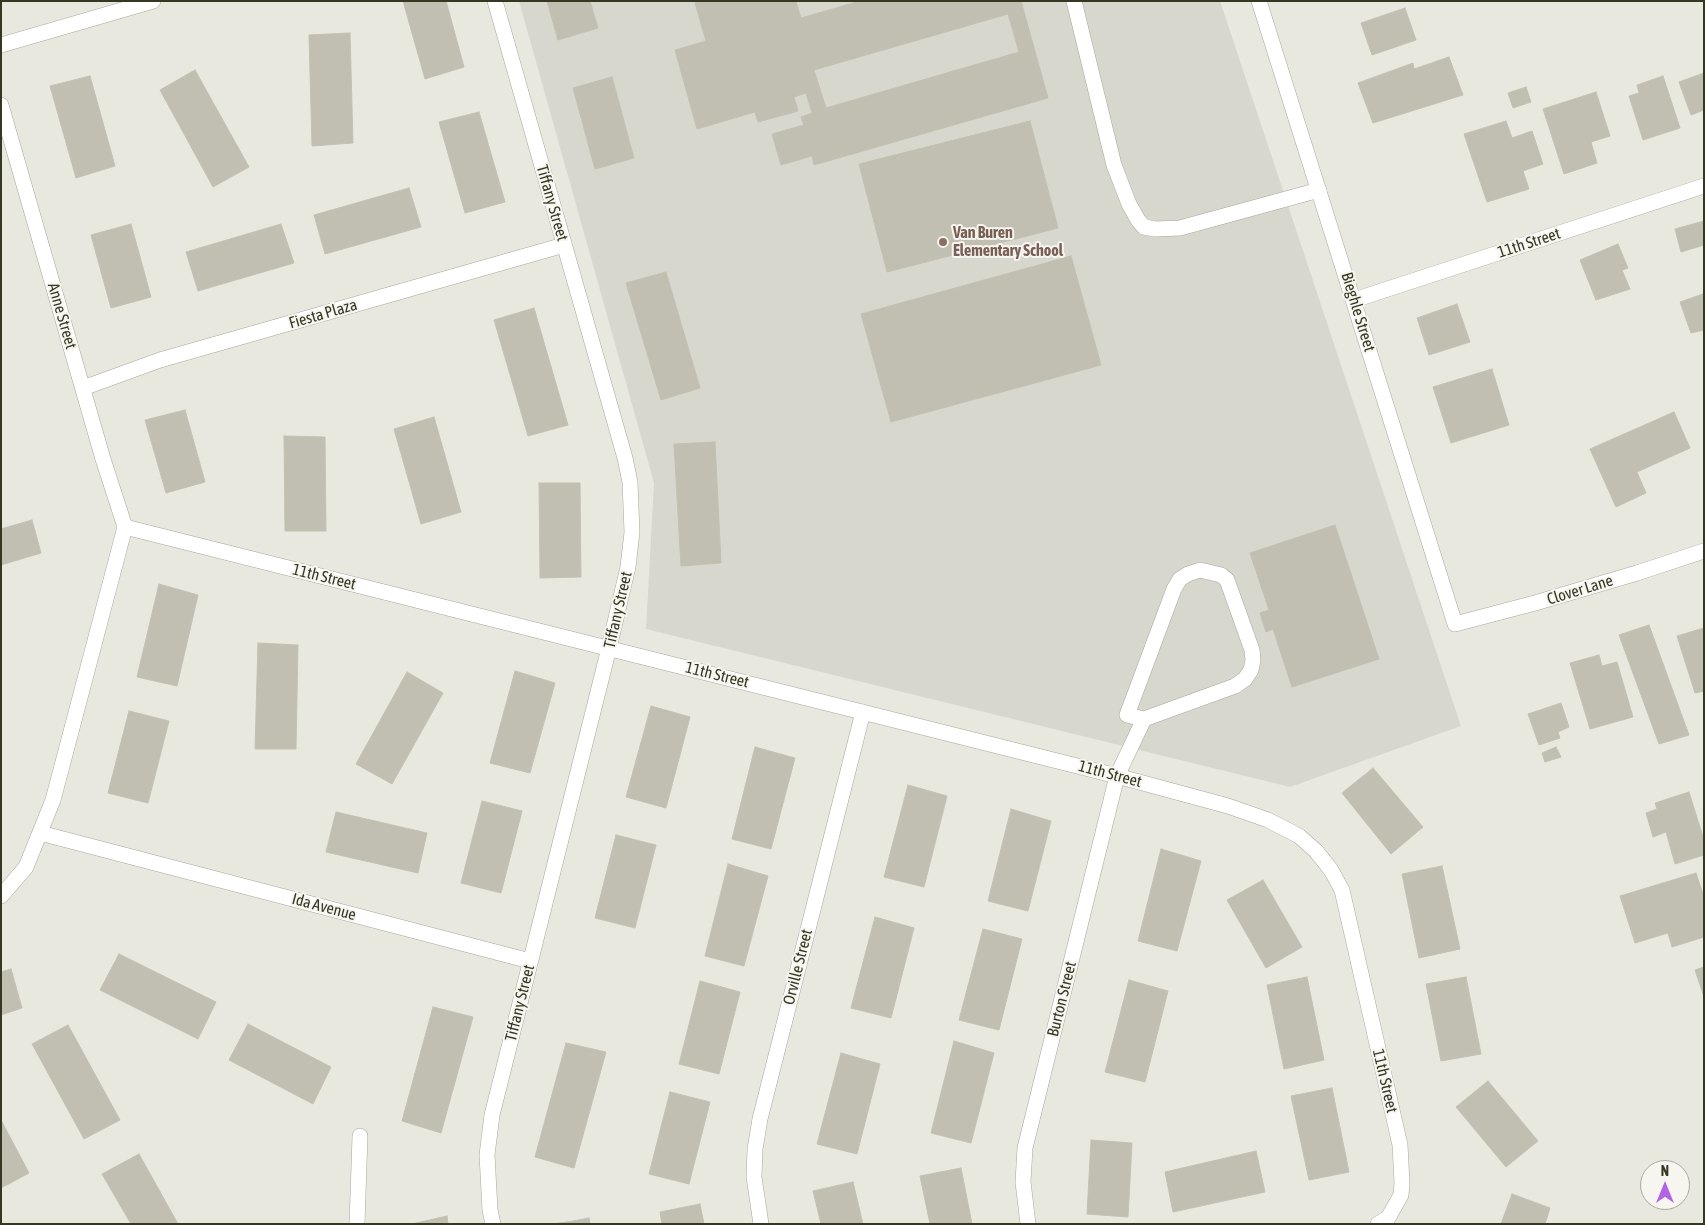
<!DOCTYPE html>
<style>
body{margin:0}
#map{position:relative;width:1705px;height:1225px;overflow:hidden;background:#e9e8df;font-family:"Asap Condensed",sans-serif}
canvas{display:block}
.frame{position:absolute;inset:0;border:2px solid #353722;pointer-events:none}
.north{position:absolute;left:1640px;top:1160px;width:50px;height:50px;box-sizing:border-box;background:#f6f5ef;border:1px solid #a9a99d;border-radius:50%;rotate:0deg;font-size:14px;font-weight:700;line-height:20px;text-align:center;color:#353722}
.north::after{content:'';display:block;margin:auto;width:18px;height:22px;background:#b262e4;clip-path:polygon(50% 0,100% 100%,50% 72%,0 100%)}
</style>
<div id="map">
<canvas width="1705" height="1225"></canvas>
<div class="frame"></div>
<div class="north">N</div>
</div>
<script>
const c = document.querySelector('canvas').getContext('2d');
c.lineJoin = 'round';
function fillPath(path, color) { c.fillStyle = color; c.fill(path, 'evenodd'); }
const poly = rows => new Path2D(rows.map(r => 'M' + r).join(''));
function trace(path, color, width, dash) { c.strokeStyle = color; c.lineWidth = width; c.lineCap = dash ? 'butt' : 'round'; c.setLineDash(dash || []); c.stroke(path); }
function drawText(font, color, halo, rows, align = 'center') {
  c.font = font + ' "Asap Condensed",sans-serif'; c.lineWidth = 4; c.setLineDash([]); c.textBaseline = 'middle'; c.strokeStyle = halo; c.fillStyle = color; for (const [text, x, y, turn = 0] of rows) {
    c.save(); c.translate(x, y); c.rotate((+turn || 0) * Math.PI / 180); c.textAlign = isNaN(turn) ? turn : align; if (halo) c.strokeText(text, 0, 0); c.fillText(text, 0, 0); c.restore();
  }
}
fillPath(poly([
 [519,1,1220,1,1461,726,1290,787,646,629,654,483]
]), '#d8d7ce');
const building = poly([
 [403,1,446,1,464,67,425,79,403,1],
 [547,1,590,1,598,28,558,40,547,1],
 [700,1,796,1,801,18,860,1,1021,1,1048,98,814,165,812,156,781,165,772,134,804,125,801,117,812,113,806,93,794,97,798,111,758,122,755,112,697,129,675,50,706,41,695,3,700,1],
 [1008,14,1019,52,826,108,814,70,1008,14],
 [1405,8,1416,40,1372,55,1361,23,1405,8],
 [350,33,353,143,312,146,309,35,350,33],
 [1449,57,1463,95,1373,123,1358,83,1413,63,1414,69,1449,57],
 [195,70,249,167,213,187,160,90,195,70],
 [1704,73,1704,110,1691,115,1679,82,1704,73],
 [90,76,115,166,76,178,50,86,90,76],
 [1663,76,1680,128,1643,140,1629,96,1639,93,1637,85,1663,76],
 [612,77,634,158,595,169,573,88,612,77],
 [1526,87,1531,102,1513,108,1508,93,1526,87],
 [1596,92,1610,136,1591,142,1597,163,1564,174,1543,109,1596,92],
 [479,112,505,202,465,213,439,122,479,112],
 [1030,121,1058,228,887,272,859,164,1030,121],
 [1506,121,1512,138,1532,131,1543,164,1523,171,1529,189,1487,202,1464,134,1506,121],
 [409,188,421,227,325,254,314,215,409,188],
 [1704,221,1704,245,1681,252,1675,229,1704,221],
 [131,224,151,297,111,308,91,235,131,224],
 [281,224,294,263,198,291,186,252,281,224],
 [1618,244,1628,268,1622,270,1630,289,1596,300,1580,260,1618,244],
 [1071,256,1101,365,891,422,861,314,1071,256],
 [666,272,700,388,661,400,626,283,666,272],
 [1703,294,1704,330,1691,333,1680,302,1703,294],
 [1457,304,1470,342,1429,355,1417,318,1457,304],
 [534,308,568,425,528,436,494,320,534,308],
 [1492,369,1509,425,1451,443,1433,387,1492,369],
 [185,410,205,482,166,493,145,420,185,410],
 [1674,412,1690,448,1637,472,1646,493,1616,507,1590,449,1674,412],
 [434,417,461,512,421,524,394,429,434,417],
 [284,436,325,437,326,531,285,531,284,436],
 [715,442,721,563,681,566,674,444,715,442],
 [539,483,580,483,581,577,540,578,539,483],
 [32,520,41,553,1,565,1,529,32,520],
 [1335,525,1379,659,1292,687,1273,629,1266,632,1260,613,1269,610,1250,553,1335,525],
 [159,584,198,595,177,686,137,677,159,584],
 [1649,625,1689,735,1659,744,1619,635,1649,625],
 [1704,628,1704,691,1695,693,1677,636,1704,628],
 [258,643,298,645,296,749,255,749,258,643],
 [1599,655,1602,666,1617,662,1633,717,1590,729,1570,663,1599,655],
 [515,671,555,683,530,773,490,763,515,671],
 [407,672,443,693,392,784,356,764,407,672],
 [1561,703,1569,727,1558,732,1560,738,1539,745,1528,714,1561,703],
 [651,706,690,717,666,808,626,797,651,706],
 [129,711,169,721,148,803,108,793,129,711],
 [755,747,795,758,771,849,732,839,755,747],
 [1556,747,1561,757,1545,762,1542,753,1556,747],
 [1373,768,1423,827,1391,854,1342,793,1373,768],
 [908,785,947,796,924,887,884,877,908,785],
 [1689,792,1704,840,1704,855,1675,864,1666,832,1653,837,1646,813,1657,809,1655,803,1689,792],
 [482,801,522,811,501,893,461,883,482,801],
 [1011,809,1051,821,1028,911,988,901,1011,809],
 [336,812,427,833,418,873,326,852,336,812],
 [616,835,656,845,635,928,595,918,616,835],
 [1161,849,1201,861,1177,951,1138,941,1161,849],
 [728,864,768,876,744,966,705,956,728,864],
 [1442,866,1460,949,1419,958,1402,874,1442,866],
 [1696,873,1704,897,1704,937,1672,947,1668,933,1635,943,1620,896,1696,873],
 [1263,880,1302,947,1266,968,1227,900,1263,880],
 [875,917,914,928,891,1018,851,1008,875,917],
 [983,929,1022,939,999,1030,959,1020,983,929],
 [119,954,216,1002,198,1039,100,990,119,954],
 [1704,967,1704,997,1695,970,1704,967],
 [11,969,22,1008,1,1015,1,972,11,969],
 [1307,977,1324,1060,1284,1069,1267,985,1307,977],
 [1466,977,1481,1054,1441,1061,1426,984,1466,977],
 [1129,980,1168,991,1145,1082,1105,1072,1129,980],
 [700,981,740,992,719,1074,679,1064,700,981],
 [433,1007,473,1017,441,1133,402,1121,433,1007],
 [248,1024,331,1067,313,1104,229,1060,248,1024],
 [68,1025,120,1120,84,1139,32,1044,68,1025],
 [954,1041,994,1053,971,1143,931,1133,954,1041],
 [566,1043,606,1052,574,1168,535,1157,566,1043],
 [841,1053,880,1064,857,1154,817,1144,841,1053],
 [1488,1081,1538,1141,1506,1167,1456,1107,1488,1081],
 [1332,1088,1349,1172,1309,1180,1291,1096,1332,1088],
 [670,1092,710,1102,689,1184,649,1174,670,1092],
 [1,1120,29,1173,1,1188,1,1120],
 [1091,1140,1132,1143,1128,1217,1087,1214,1091,1140],
 [1256,1151,1265,1192,1173,1212,1165,1172,1256,1151],
 [139,1154,178,1224,131,1224,102,1174,139,1154],
 [961,1168,972,1224,930,1224,920,1176,961,1168],
 [853,1182,863,1224,821,1224,813,1191,853,1182],
 [1512,1194,1550,1208,1545,1224,1501,1224,1512,1194],
 [700,1204,704,1224,662,1224,660,1212,700,1204],
 [447,1216,448,1224,412,1224,447,1216],
 [589,1218,590,1224,553,1224,573,1221,589,1218]
]);
fillPath(building, '#c0bfb2');
trace(building, '#c2c1b2', 1);
const service = poly([
 [1074,1,1114,165,1129,204,1138,220,1144,227,1155,229,1180,228,1319,190],
 [1117,776,1144,719,1235,686,1245,679,1251,670,1253,660,1252,650,1227,580,1221,575,1200,570,1188,574,1180,579,1174,589,1127,715,1144,719],
 [357,1224,360,1136]
]);
const minor = poly([
 [1259,1,1455,624,1535,603,1637,573,1704,551],
 [1,45,153,1],
 [1,105,103,459,125,527],
 [1354,300,1704,186],
 [83,388,160,360,564,245],
 [125,527,1117,776,1228,806,1268,820,1299,836,1316,851,1331,870,1342,890,1400,1145,1402,1183,1401,1195,1388,1218,1378,1224],
 [40,833,530,961],
 [1,896,26,867,53,800,125,527],
 [493,1224,490,1210,487,1155,492,1115,609,648,628,567,632,532,630,482,625,458,495,1],
 [761,1224,754,1177,755,1149,760,1119,863,712],
 [1028,1224,1023,1182,1025,1148,1117,776]
]);
trace(service, '#a8a89b', 16);
trace(minor, '#a8a89b', 16);
trace(service, '#fff', 15);
trace(minor, '#fff', 15);
for (const [x, y, r, color] of [
 [943,242,5,"#8d6e63"]
]) { const dot = new Path2D(); dot.arc(x, y, r, 0, 2 * Math.PI); c.fillStyle = color; c.fill(dot); trace(dot, '#f6f5ef', 2); }
drawText('16px', '#353722', '#f6f5ef', [
 ["Tiffany Street",552,203,74],
 ["11th Street",1529,243,-18],
 ["Bieghle Street",1358,312,73],
 ["Fiesta Plaza",323,314,-16],
 ["Anne Street",62,316,74],
 ["11th Street",324,577,14],
 ["Clover Lane",1580,590,-17],
 ["Tiffany Street",618,610,-77],
 ["11th Street",717,675,14],
 ["11th Street",1110,774,15],
 ["Ida Avenue",324,907,15],
 ["Orville Street",798,967,-76],
 ["Burton Street",1062,999,-76],
 ["Tiffany Street",520,1003,-76],
 ["11th Street",1385,1081,77]
]);
drawText('bold 16px', '#785e54', '#f6f5ef', [
 ["Van Buren",953,233],
 ["Elementary School",953,251]
], 'left');
</script>
